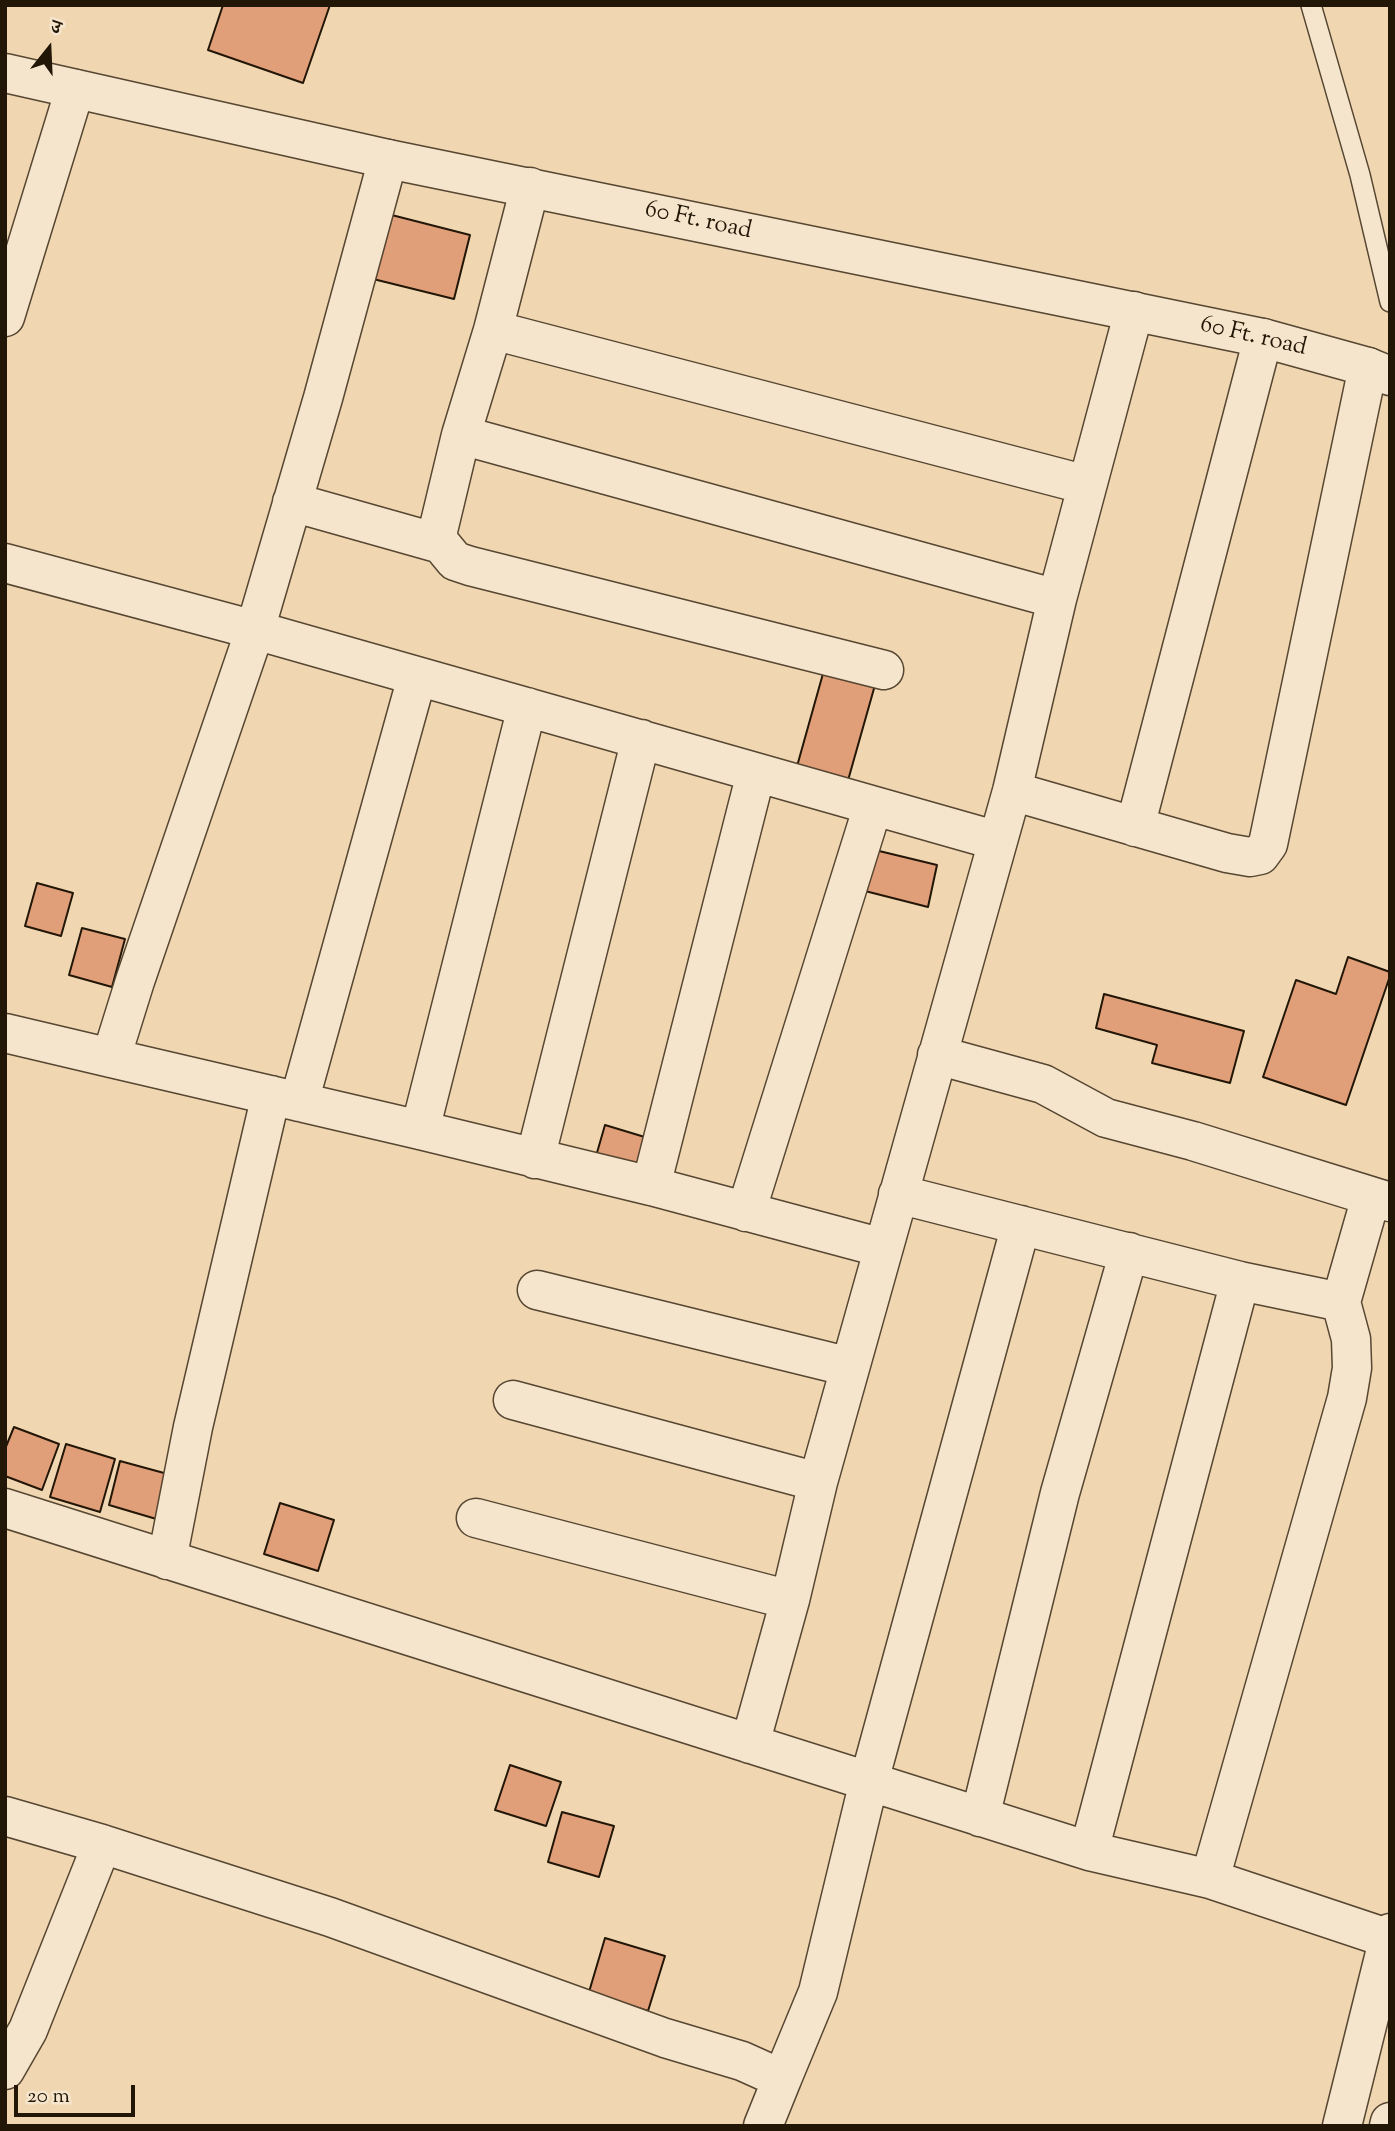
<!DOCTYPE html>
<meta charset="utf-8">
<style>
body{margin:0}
#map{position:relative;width:1395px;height:2131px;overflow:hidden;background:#f0d7b1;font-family:"Sorts Mill Goudy","Noto Serif Devanagari",serif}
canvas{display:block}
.frame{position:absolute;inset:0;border:7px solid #221607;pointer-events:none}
.north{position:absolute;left:14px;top:14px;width:70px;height:70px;-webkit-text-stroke:5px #f5e5cc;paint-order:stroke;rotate:18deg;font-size:19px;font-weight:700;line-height:28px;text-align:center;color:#221607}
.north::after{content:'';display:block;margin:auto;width:24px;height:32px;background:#221607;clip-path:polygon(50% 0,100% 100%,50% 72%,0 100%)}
.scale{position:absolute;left:14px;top:2085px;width:121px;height:32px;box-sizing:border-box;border:4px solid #221607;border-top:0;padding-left:9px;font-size:21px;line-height:24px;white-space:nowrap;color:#221607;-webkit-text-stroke:5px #f5e5cc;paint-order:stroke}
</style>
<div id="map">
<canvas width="1395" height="2131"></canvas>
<div class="frame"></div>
<div class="north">उ</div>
<div class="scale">20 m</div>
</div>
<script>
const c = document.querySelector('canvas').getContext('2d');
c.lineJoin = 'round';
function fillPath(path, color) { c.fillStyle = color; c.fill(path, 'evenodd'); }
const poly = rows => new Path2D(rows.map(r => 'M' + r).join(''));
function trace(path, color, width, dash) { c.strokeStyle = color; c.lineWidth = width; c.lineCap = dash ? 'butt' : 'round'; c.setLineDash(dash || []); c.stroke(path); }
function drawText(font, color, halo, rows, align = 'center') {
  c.font = font + ' "Sorts Mill Goudy",serif'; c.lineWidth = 5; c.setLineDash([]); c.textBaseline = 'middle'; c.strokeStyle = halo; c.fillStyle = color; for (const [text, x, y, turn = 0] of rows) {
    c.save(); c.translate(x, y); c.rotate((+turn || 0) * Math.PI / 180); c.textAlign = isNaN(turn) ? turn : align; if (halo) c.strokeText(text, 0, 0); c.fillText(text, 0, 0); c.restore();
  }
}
const building = poly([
 [223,5,330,5,303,83,208,50,223,5],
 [376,211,470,235,454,299,361,276,376,211],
 [824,670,875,685,845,791,794,777,824,670],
 [875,850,937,865,928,907,865,891,875,850],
 [37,883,73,893,61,936,25,926,37,883],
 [82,928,125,939,112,987,69,975,82,928],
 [1348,957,1390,972,1390,976,1346,1105,1263,1077,1296,980,1336,994,1348,957],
 [1104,994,1244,1031,1230,1083,1152,1063,1157,1045,1096,1028,1104,994],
 [605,1125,648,1138,637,1176,594,1163,605,1125],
 [14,1427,59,1444,42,1490,5,1476,5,1449,14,1427],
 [66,1444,115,1459,100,1512,50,1497,66,1444],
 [120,1461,175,1476,163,1521,109,1505,120,1461],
 [280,1503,334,1520,318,1571,264,1554,280,1503],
 [510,1765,561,1782,546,1826,495,1810,510,1765],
 [562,1812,614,1826,599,1877,548,1862,562,1812],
 [605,1938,665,1956,648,2011,589,1992,605,1938]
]);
fillPath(building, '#e09e79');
trace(building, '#221607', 2);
const service = poly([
 [1311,5,1360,175,1390,302]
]);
const minor = poly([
 [388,159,323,398,255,630,135,981,111,1058,420,1130,651,1186,883,1248],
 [530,187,493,330,461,435,437,535,441,544,455,561,470,566,884,670],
 [5,317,75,89],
 [493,330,1087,485],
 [461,435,1057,599],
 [292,502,441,544],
 [5,563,255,630,998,841],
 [1012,791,1227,853,1250,857,1260,855,1268,844,1368,367],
 [1135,827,1263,338],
 [5,1033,111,1058],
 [937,1055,1043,1084,1106,1118,1193,1141,1390,1202],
 [299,1102,417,677],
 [420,1130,527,707],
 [535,1159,641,739],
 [651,1186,756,773],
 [898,1194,1240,1281,1341,1302,1371,1197],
 [746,1212,873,806],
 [537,1290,850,1367],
 [513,1400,818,1482],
 [5,1508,1089,1851,1210,1879,1390,1939],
 [476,1518,790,1600],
 [167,1560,193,1427,271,1095],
 [750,1744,790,1600,818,1482,1012,791,1057,599,1134,311],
 [5,1816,102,1844,330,1917,665,2038,742,2061,782,2079,763,2126],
 [980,1817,1060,1493,1129,1252],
 [1089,1851,1240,1281],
 [1210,1879,1347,1398,1352,1368,1351,1339,1341,1302],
 [5,2070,28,2030,102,1844],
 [782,2079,818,1992,869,1781,1021,1225]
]);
const tertiary = poly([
 [5,73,388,159,1263,338,1368,367,1390,376],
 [1342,2126,1390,1933],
 [1389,2126,1390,2122]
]);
trace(service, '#564632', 22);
trace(minor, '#564632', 41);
trace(tertiary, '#564632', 41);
trace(service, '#f5e5cc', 19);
trace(minor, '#f5e5cc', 38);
trace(tertiary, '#f5e5cc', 38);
drawText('24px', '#221607', '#f5e5cc', [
 ["60 Ft. road",698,222,12],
 ["60 Ft. road",1253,338,13]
]);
</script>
